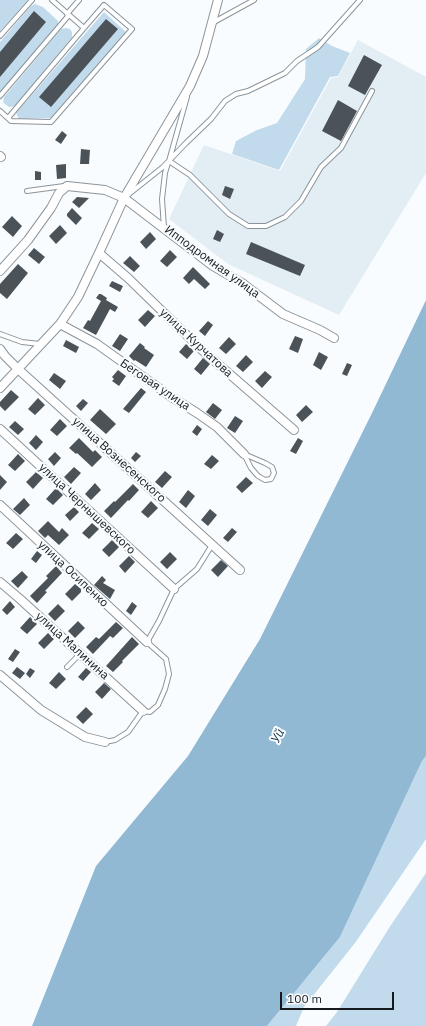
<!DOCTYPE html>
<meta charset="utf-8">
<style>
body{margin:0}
#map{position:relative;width:426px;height:1026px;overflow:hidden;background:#f8fcff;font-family:"IBM Plex Sans",sans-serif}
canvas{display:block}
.scale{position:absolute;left:280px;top:992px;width:114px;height:18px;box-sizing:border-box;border:2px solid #161a1c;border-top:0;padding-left:5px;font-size:12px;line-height:14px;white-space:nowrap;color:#161a1c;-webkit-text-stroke:3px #f8fcff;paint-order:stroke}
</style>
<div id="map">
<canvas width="426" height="1026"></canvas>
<div class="scale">100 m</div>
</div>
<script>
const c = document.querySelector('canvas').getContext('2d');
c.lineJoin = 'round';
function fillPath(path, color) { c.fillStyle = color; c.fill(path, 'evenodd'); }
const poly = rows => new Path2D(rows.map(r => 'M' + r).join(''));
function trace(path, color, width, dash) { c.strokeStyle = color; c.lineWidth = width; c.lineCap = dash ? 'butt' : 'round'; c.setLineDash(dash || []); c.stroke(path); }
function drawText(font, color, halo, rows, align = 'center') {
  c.font = font + ' "IBM Plex Sans",sans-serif'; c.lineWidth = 4; c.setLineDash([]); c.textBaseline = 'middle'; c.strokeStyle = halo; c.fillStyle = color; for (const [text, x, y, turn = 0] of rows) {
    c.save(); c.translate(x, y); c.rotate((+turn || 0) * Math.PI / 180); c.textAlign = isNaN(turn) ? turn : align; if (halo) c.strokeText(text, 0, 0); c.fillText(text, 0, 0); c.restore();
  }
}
fillPath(poly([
 [358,40,426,77,426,173,339,315,228,264,169,219,204,145,280,171,331,78,338,77]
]), '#e3edf4');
fillPath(poly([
 [0,0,28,0,0,31],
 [35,4,43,7,58,21,58,26,0,93,0,42,31,6],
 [104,12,126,32,51,118,19,119,16,113],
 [66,28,70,29,72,32,72,37,16,105,12,107,9,107,5,104,3,102,4,97,61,29],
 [319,38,332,46,350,53,338,76,330,77,279,170,232,154,236,141,257,130,277,123,305,79,306,49],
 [426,756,426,839,355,943,304,1007,296,1026,267,1026,340,937,422,761],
 [426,873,426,1026,326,1026,337,1012,389,928]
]), '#c2dbec');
fillPath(poly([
 [426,300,426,756,422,761,340,937,267,1026,32,1026,96,866,188,756,260,639,373,411]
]), '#92b9d3');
fillPath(poly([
 [34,11,46,22,0,77,0,52],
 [106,19,118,29,51,107,39,97],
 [364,55,382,65,365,95,348,86],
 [338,100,357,111,341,141,322,131],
 [62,131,67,135,61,144,55,140],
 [81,149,90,150,89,164,80,164],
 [66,164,66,178,57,179,56,165],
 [35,171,41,172,41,180,35,180],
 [225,186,234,189,230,199,222,195],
 [77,197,89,198,79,208,72,202],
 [72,208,82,218,76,225,67,216,67,214],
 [12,216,22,226,13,237,2,227],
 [60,225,67,233,56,244,49,236],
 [217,230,224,234,220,242,213,239],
 [150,232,156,239,146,249,140,242],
 [251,242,305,265,300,276,246,254],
 [34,248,45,257,39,264,28,255],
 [170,250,177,257,167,267,160,261],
 [130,256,140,266,134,272,123,263],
 [18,264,28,273,7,299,0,293,0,284],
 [193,267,210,284,205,289,194,279,189,284,183,278],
 [112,281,123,286,120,292,109,286],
 [99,294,101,294,107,298,106,300,118,307,115,312,110,309,96,335,83,328,88,320,90,321,101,301,96,298],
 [148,310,155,316,145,327,138,320],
 [208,321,213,325,205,336,199,331],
 [120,334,128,339,120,351,112,346],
 [295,336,303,339,298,353,289,349],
 [229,337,236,344,226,354,219,348],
 [66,340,79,347,76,353,63,346],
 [140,343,145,347,144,348,154,355,146,367,135,360,134,361,129,356],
 [186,344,194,351,187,359,179,352],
 [319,352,328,357,321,370,313,365],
 [246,355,253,362,243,372,236,366],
 [203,358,210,364,201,375,194,369],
 [347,363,352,365,347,376,342,374],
 [118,370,126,376,119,386,112,381,114,379,112,377],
 [265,371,272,377,262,388,255,381],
 [54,373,66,381,60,389,49,380],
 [141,388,146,392,129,413,123,409],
 [11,390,19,397,5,411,0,406,0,402],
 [38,398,45,405,35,415,28,409],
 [83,399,88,403,81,411,76,406],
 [213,403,222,410,215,419,206,412],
 [306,405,313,412,302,422,296,415],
 [100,409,116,424,106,434,90,420],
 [235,416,243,421,235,433,227,428],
 [60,419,67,426,57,436,50,430],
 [15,421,24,429,18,435,9,427],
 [197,425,202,429,197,436,192,432],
 [36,435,43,442,36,450,29,443],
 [79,438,93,452,95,450,102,457,92,467,77,453,76,454,69,448],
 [298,438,303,441,296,454,290,451],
 [55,452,61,458,54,466,48,459],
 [136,452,141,456,135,462,131,458],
 [18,454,25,461,15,471,8,465],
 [212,455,219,461,211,469,204,464],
 [74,467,81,473,71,484,64,477],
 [165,471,172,477,162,488,155,482],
 [36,472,43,478,33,489,26,482],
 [0,475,7,482,0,490],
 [246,477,253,483,242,493,236,487],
 [95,483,101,490,91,500,85,494],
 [133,484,139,490,129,501,128,500,111,518,104,511,114,501,115,502],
 [56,488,63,495,53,505,46,499],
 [188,490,195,496,186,508,179,502],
 [24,498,30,505,20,515,13,509],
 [151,501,158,508,148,518,141,512],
 [74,507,79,512,70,521,65,515],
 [210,509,217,515,208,526,201,520],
 [48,521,59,532,62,528,69,535,59,545,48,535,45,538,38,531],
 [92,523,99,529,89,539,82,533],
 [232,528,237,532,228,542,223,538],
 [16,533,23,539,13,549,6,543],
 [112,540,119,547,109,557,102,550],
 [37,551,42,555,36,563,31,559],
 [170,552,177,559,167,569,160,562],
 [129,556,135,562,125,573,119,566],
 [221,560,228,566,218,577,211,570],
 [56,566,62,573,45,591,47,592,37,603,30,596,48,578,46,576],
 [22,571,28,577,18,588,11,581],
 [102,576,106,580,103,583,115,590,110,599,94,585],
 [75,584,81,589,81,592,72,601,65,594],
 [10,601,15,607,7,615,2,610],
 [132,602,137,606,131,615,126,611],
 [58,604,65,611,55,621,48,614],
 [30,617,37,624,27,634,20,628],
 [78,621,85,628,75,638,68,631],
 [116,622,123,628,113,638,110,636,93,654,86,647,96,637,99,639],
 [48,633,54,639,44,649,38,643],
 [132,637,139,644,122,661,123,662,113,672,106,666],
 [15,649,20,652,13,662,8,659],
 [17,667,25,673,20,679,12,673],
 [30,668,35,671,30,678,26,674],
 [86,668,91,672,83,681,78,677],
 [59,672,66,679,56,689,49,683],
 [104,683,111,689,102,699,95,692],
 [86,707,93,714,83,724,76,717]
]), '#4b5359');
const lane = poly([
 [67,14,79,0],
 [214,22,254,0],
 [0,36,32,0],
 [0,96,69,15],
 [187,97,169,161,190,175,229,214,248,226,266,226,285,217,301,201,321,167,341,148,372,91],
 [0,111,11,121,51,122,132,29,104,5,84,28,52,0],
 [8,118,84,28],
 [27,191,64,186],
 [129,194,163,167,186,143,211,119,225,101,236,94,248,91,285,73,297,61,318,47,360,0],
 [164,228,162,199,165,173,168,163],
 [0,334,22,342,40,344],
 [244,454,265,463,272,467,274,473,271,479,265,480,258,476,251,468,244,454],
 [67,667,80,654],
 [105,742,115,740,128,732,143,711,150,712,158,705,165,689,169,674,166,659,147,642,159,621,174,589,197,569,212,545]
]);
const street = poly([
 [0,156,1,157],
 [99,253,128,278,202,350,294,430],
 [0,271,28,240,51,208,59,193,67,186,105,190,124,198,213,266,242,283,283,314,320,330,334,338],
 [60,324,97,344,170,396,197,413,217,427,244,454],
 [0,349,5,356,18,369,240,570],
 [0,388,60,324,78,297,99,253,124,198,190,86,203,56,218,0],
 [0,429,174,589],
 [0,505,147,642],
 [0,582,20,599,143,711],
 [0,675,41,710,85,737,105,742]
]);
trace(lane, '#8b949a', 6);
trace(street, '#8b949a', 10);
trace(lane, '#fff', 4);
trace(street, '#fff', 8);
drawText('12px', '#161a1c', '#f8fcff', [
 ["Ипподромная улица",212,262,36],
 ["улица Курчатова",196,343,43],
 ["Беговая улица",155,385,34],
 ["улица Вознесенского",119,460,42],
 ["улица Чернышевского",87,509,43],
 ["улица Осипенко",73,574,43],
 ["улица Малинина",72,646,42]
]);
drawText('italic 13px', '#0e2e41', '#f8fcff', [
 ["Уй",278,736,-63]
]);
</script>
